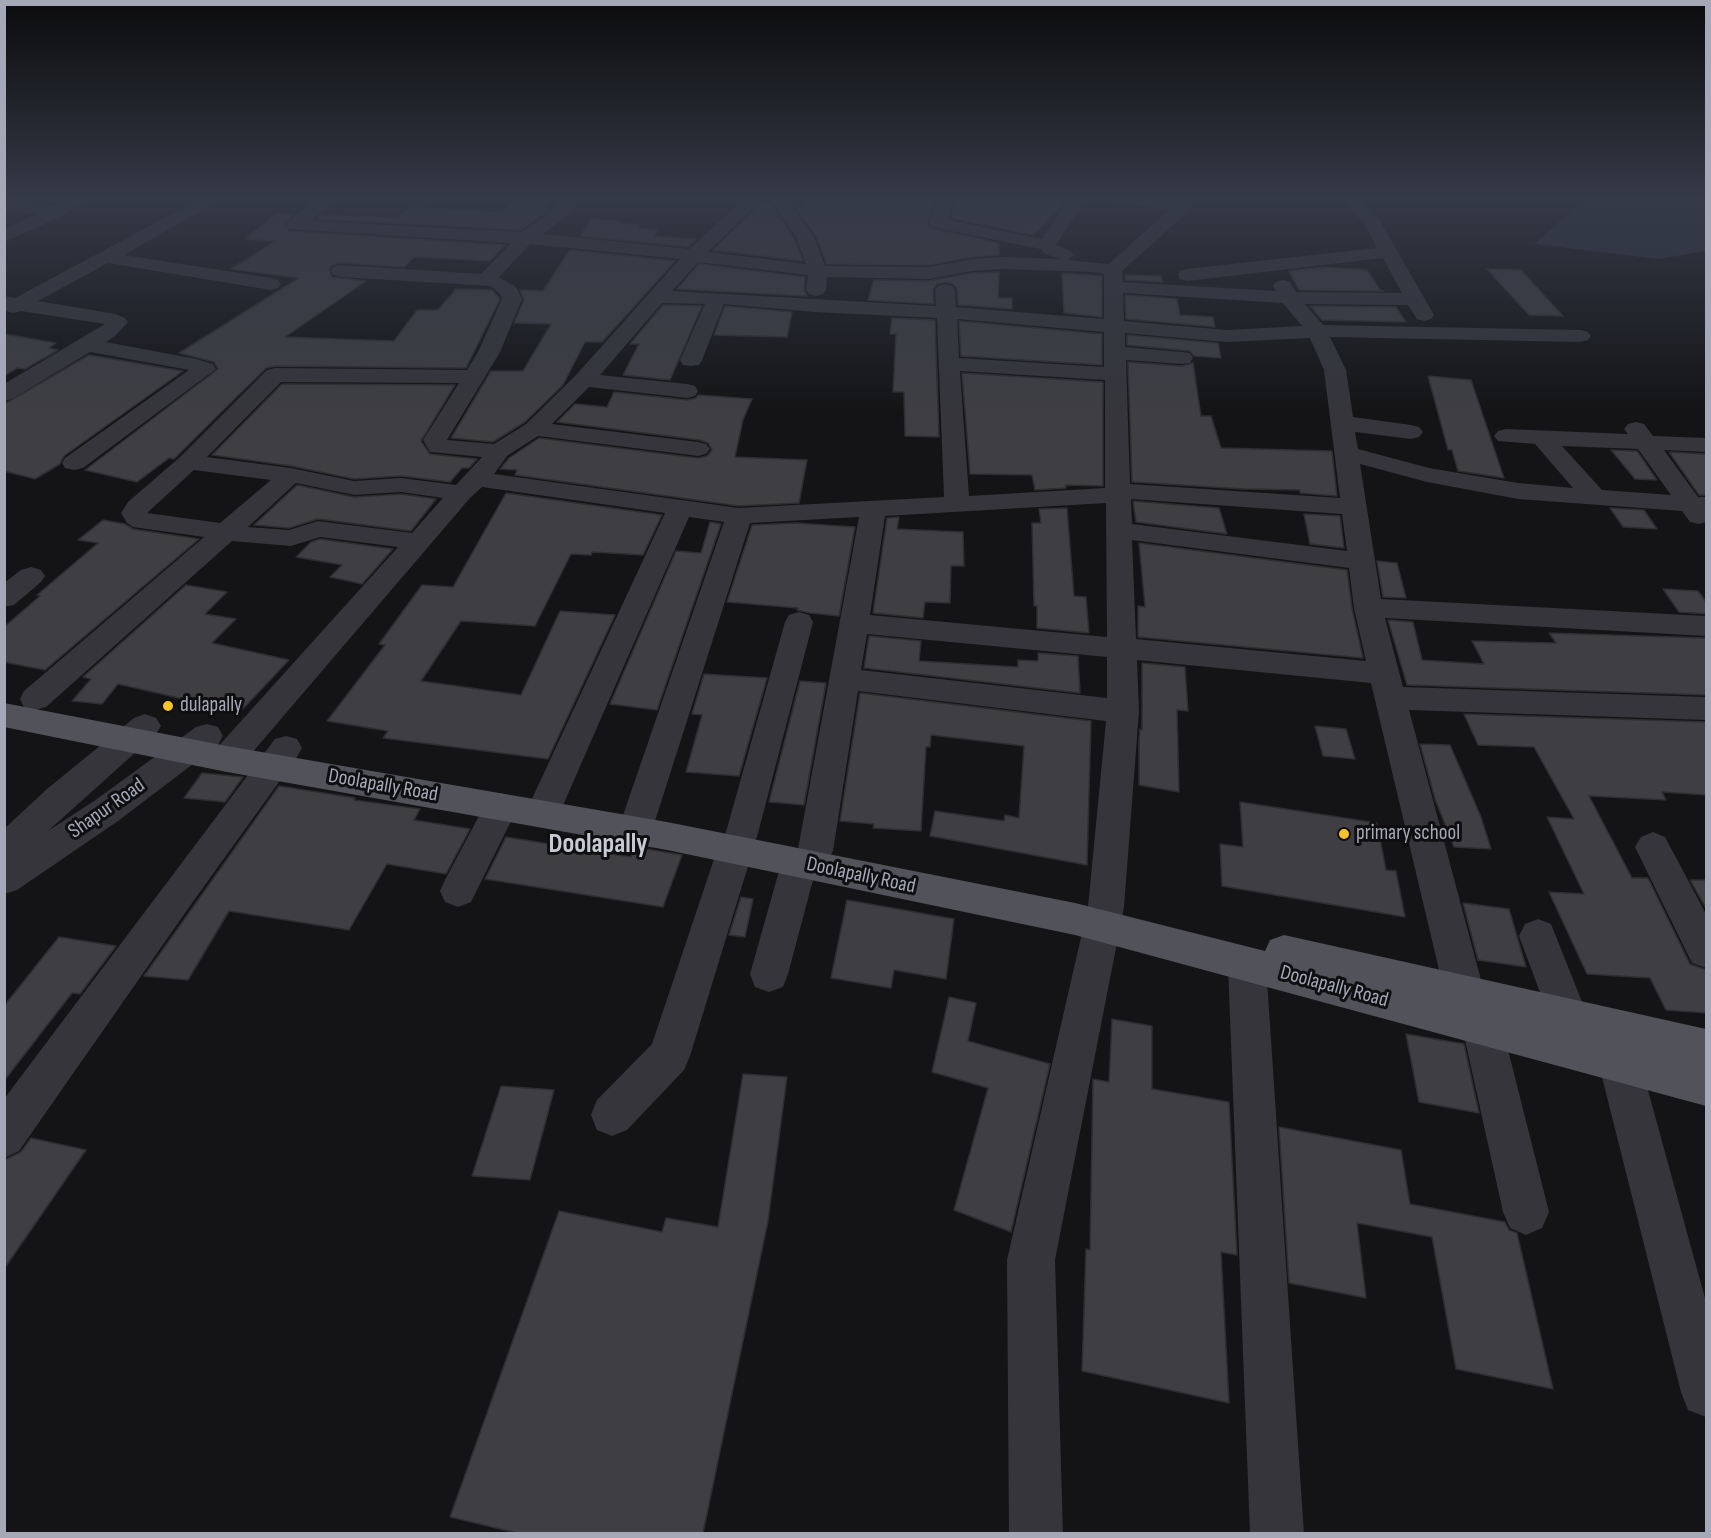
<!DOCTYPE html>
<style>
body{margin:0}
#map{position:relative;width:1711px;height:1538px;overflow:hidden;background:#141416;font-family:"Sofia Sans Condensed",sans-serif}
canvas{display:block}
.frame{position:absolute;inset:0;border:6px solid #a5a9b7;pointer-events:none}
</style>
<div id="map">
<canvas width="1711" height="1538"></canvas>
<div class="frame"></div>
</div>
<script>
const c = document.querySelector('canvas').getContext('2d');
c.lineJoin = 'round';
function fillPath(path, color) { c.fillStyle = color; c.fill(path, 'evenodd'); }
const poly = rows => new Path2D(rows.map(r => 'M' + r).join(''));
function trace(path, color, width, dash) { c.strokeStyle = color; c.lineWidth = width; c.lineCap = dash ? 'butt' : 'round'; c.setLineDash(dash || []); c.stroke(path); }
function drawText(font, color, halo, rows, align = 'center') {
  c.font = font + ' "Sofia Sans Condensed",sans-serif'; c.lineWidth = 6; c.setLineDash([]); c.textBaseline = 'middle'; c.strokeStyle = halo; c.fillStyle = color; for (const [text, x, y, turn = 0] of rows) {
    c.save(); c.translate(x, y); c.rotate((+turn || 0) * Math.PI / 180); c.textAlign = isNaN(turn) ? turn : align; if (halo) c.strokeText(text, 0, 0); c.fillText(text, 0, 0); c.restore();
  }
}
fillPath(poly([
 [1587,198,1706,198,1706,251,1658,259,1534,244]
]), '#2a323a');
const building = poly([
 [520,198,553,198,543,210,549,210,521,230,317,219,321,215,398,218,410,207,502,212,520,198],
 [838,198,936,198,927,222,930,228,999,243,999,255,972,257,929,265,827,264,816,236,795,207,804,208,806,201,838,202,838,198],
 [950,198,1066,198,1058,210,1033,235,951,218,954,204,950,198],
 [761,203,771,204,794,238,803,261,713,250,761,203],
 [277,213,294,214,284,225,289,231,505,245,490,261,414,257,404,267,340,263,332,265,329,270,332,277,366,281,285,337,394,341,417,310,438,310,456,289,492,290,500,299,466,368,275,366,266,368,178,455,174,459,169,458,137,482,85,470,218,369,214,362,179,353,299,278,231,269,276,241,245,239,277,213],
 [591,219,620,221,618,223,640,225,638,228,658,230,654,236,696,239,688,247,580,236,591,219],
 [570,250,675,261,602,342,585,342,563,385,525,422,493,442,451,438,491,371,523,371,551,324,514,323,524,300,520,290,543,291,570,250],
 [699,264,805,277,804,290,807,296,677,289,699,264],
 [1324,267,1367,270,1380,290,1384,291,1299,290,1289,271,1324,267],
 [1487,269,1521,270,1563,316,1529,315,1487,269],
 [999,272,998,298,1012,298,1012,309,958,305,957,289,953,284,946,282,937,284,933,289,934,304,868,300,874,280,929,281,972,273,999,272],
 [1062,273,1102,276,1102,317,1064,313,1062,273],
 [1125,275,1161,276,1163,282,1125,280,1125,275],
 [1125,295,1177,299,1180,315,1213,317,1215,327,1126,319,1125,295],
 [663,305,702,306,670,380,623,375,639,344,630,344,663,305],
 [725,306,792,312,787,337,714,335,725,306],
 [1310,306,1396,307,1406,322,1322,320,1310,306],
 [892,318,935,320,939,437,905,436,904,392,893,392,896,334,890,334,892,318],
 [959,321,1102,334,1102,365,961,356,959,321],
 [4,334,56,343,49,348,58,350,25,369,17,368,4,376,4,334],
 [1127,335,1218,343,1221,358,1194,356,1190,351,1127,345,1127,335],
 [89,355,183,371,64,456,60,464,35,479,4,471,4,404,89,355],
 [1128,362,1182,366,1193,363,1201,416,1211,416,1221,448,1332,451,1337,496,1300,493,1300,490,1243,489,1132,482,1128,362],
 [962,373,1103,382,1103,486,1066,485,1066,488,1035,490,1032,475,970,474,962,373],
 [1428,376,1471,380,1504,478,1458,471,1452,450,1448,450,1428,376],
 [282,384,455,385,421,441,430,454,477,459,469,468,462,468,450,482,401,476,354,479,291,466,212,455,282,384],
 [614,392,687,400,696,398,698,395,752,399,743,420,735,457,807,460,799,503,739,506,515,475,517,470,500,469,509,458,539,438,698,458,707,456,712,450,708,443,699,440,557,422,575,404,607,407,614,392],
 [1611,450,1637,451,1657,480,1635,479,1611,450],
 [1669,452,1707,454,1707,495,1699,495,1669,452],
 [297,485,354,497,401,494,436,499,411,531,318,519,289,528,254,525,297,485],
 [506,493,662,515,643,555,592,552,591,555,571,554,535,626,461,621,421,681,521,695,560,611,615,615,548,759,383,738,388,731,327,721,385,645,379,644,422,585,453,587,506,493],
 [1133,501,1219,508,1227,534,1136,522,1133,501],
 [1067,508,1074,596,1086,597,1089,633,1037,628,1037,606,1034,606,1032,523,1041,523,1039,509,1067,508],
 [1610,508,1644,510,1657,529,1623,527,1610,508],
 [1304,514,1340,516,1344,548,1310,544,1304,514],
 [899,517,897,529,963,532,964,566,951,566,950,603,925,602,923,618,873,613,887,518,899,517],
 [103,520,125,524,133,529,199,539,45,670,4,662,4,627,40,596,37,595,98,543,78,540,103,520],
 [710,522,721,524,657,710,610,704,676,551,701,553,710,522],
 [795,523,855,527,839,616,810,613,797,610,798,608,727,602,752,525,795,523],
 [320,539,393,549,362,584,330,577,342,565,296,557,311,542,320,539],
 [1139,543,1347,570,1352,608,1363,658,1138,637,1138,606,1145,607,1139,543],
 [1377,561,1397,563,1406,598,1383,597,1377,561],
 [186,585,227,592,205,614,236,619,212,643,289,660,240,712,118,684,102,704,72,701,91,679,83,677,186,585],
 [1663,589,1698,591,1707,603,1707,614,1679,612,1663,589],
 [1388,620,1413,622,1422,660,1484,664,1472,641,1556,643,1549,633,1707,638,1707,695,1407,685,1388,620],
 [869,636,921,641,919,661,1018,667,1018,660,1038,661,1038,653,1078,656,1080,693,864,668,869,636],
 [1142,663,1185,667,1188,711,1177,710,1179,792,1139,785,1139,741,1140,729,1142,730,1142,663],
 [704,674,767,678,739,776,686,772,702,715,692,714,704,674],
 [800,681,826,683,804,805,769,802,800,681],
 [860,693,1091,721,1087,865,930,836,935,811,1004,821,1005,815,1019,818,1024,746,931,735,930,747,926,747,921,831,873,828,874,824,840,821,860,693],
 [1464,714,1707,722,1707,795,1662,792,1666,800,1589,796,1632,878,1648,878,1690,964,1707,970,1707,1013,1666,1010,1650,978,1587,974,1549,892,1584,894,1547,817,1574,819,1534,747,1478,745,1464,714],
 [1315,726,1346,729,1355,759,1323,756,1315,726],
 [1420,744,1450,745,1481,817,1491,849,1454,847,1435,799,1420,744],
 [202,773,242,777,243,777,225,802,184,798,202,773],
 [279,786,355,798,354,800,420,809,414,820,470,829,446,874,387,864,349,930,229,911,188,980,144,976,279,786],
 [1240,802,1377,823,1386,870,1396,871,1405,917,1222,886,1220,844,1243,847,1240,802],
 [506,837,631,857,635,847,682,855,663,907,485,879,506,837],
 [1690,880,1707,880,1707,910,1690,880],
 [741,897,753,899,745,937,729,935,741,897],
 [847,900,954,919,946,979,894,970,891,988,831,978,847,900],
 [1463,903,1509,909,1526,967,1478,960,1463,903],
 [59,937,116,946,80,994,72,993,4,1081,4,1006,59,937],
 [949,997,976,1003,968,1041,1050,1064,1011,1232,954,1210,988,1088,932,1072,949,997],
 [1112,1019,1152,1026,1152,1089,1229,1102,1237,1255,1221,1252,1229,1403,1082,1371,1086,1249,1090,1250,1093,1079,1109,1082,1112,1019],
 [1406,1034,1464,1044,1479,1113,1419,1102,1406,1034],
 [743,1074,787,1077,768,1221,703,1533,517,1533,450,1517,559,1211,662,1232,666,1218,718,1227,743,1074],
 [501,1086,554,1090,530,1180,472,1176,501,1086],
 [1279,1127,1401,1150,1410,1204,1505,1222,1509,1230,1517,1233,1553,1389,1456,1369,1432,1237,1357,1223,1366,1298,1289,1283,1279,1127],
 [31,1138,86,1150,4,1269,4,1160,21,1152,31,1138]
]);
fillPath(building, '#3e3e43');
trace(building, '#2e2e32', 1.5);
fillPath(poly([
 [70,198,92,198,62,216,4,242,4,230,37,214,4,210,4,200,53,206,70,198],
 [202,198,223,198,124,255,271,278,278,280,281,284,278,288,271,290,108,263,38,301,115,314,125,318,128,322,115,336,106,342,196,359,213,364,216,369,83,468,74,470,65,468,62,463,65,458,189,370,90,352,12,399,4,401,4,384,105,324,21,311,13,313,6,311,4,296,15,298,202,198],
 [318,198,336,199,311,221,522,232,557,207,562,198,579,198,570,214,543,234,689,249,745,198,763,198,708,252,806,264,796,237,769,198,786,198,814,237,825,266,929,267,972,259,1003,257,1060,259,1045,254,1041,249,932,227,929,223,938,199,946,198,952,203,948,220,1042,239,1069,198,1086,198,1056,245,1071,251,1074,255,1068,260,1109,264,1169,210,1119,203,1111,198,1158,198,1177,201,1178,198,1195,198,1189,211,1122,271,1123,282,1276,291,1273,286,1276,282,1283,280,1290,282,1296,292,1402,293,1383,258,1187,281,1180,279,1178,275,1180,271,1187,269,1377,248,1364,223,1341,198,1359,198,1380,221,1434,315,1431,319,1424,321,1417,319,1408,305,1305,304,1323,325,1581,330,1588,332,1591,336,1588,340,1581,342,1330,337,1346,370,1353,417,1411,425,1419,427,1423,432,1419,437,1411,439,1355,432,1358,449,1429,468,1518,483,1573,488,1535,444,1498,441,1494,436,1498,431,1506,429,1628,434,1624,429,1628,424,1636,422,1644,424,1653,436,1706,438,1706,452,1664,450,1698,497,1706,497,1706,522,1699,524,1690,522,1682,511,1518,499,1427,482,1360,464,1381,599,1706,616,1706,636,1385,618,1403,687,1706,697,1706,720,1409,710,1485,995,1479,1008,1465,1013,1451,1008,1445,995,1371,683,1137,660,1139,711,1124,907,1055,1260,1063,1534,1009,1534,1007,1260,1088,907,1106,721,858,691,833,851,827,861,817,865,788,974,783,987,769,992,755,987,750,974,781,864,786,853,798,849,859,517,750,523,656,818,651,828,639,832,627,828,622,818,724,522,689,517,564,803,559,813,547,817,535,813,530,803,665,513,482,487,470,498,239,768,227,772,215,768,211,759,215,750,398,547,320,537,291,546,232,541,46,707,35,710,24,707,20,699,24,691,204,537,133,527,127,523,121,513,128,502,180,457,267,370,275,368,467,370,478,352,502,299,500,294,491,286,340,277,333,275,331,271,333,267,340,265,481,274,511,243,289,229,286,225,289,221,318,198],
 [530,244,680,259,576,375,526,424,494,444,447,440,500,352,522,299,516,287,499,277,530,244],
 [698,262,808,275,806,290,809,294,816,296,823,294,826,290,827,277,929,279,972,271,1003,269,1092,272,1104,274,1104,319,956,307,955,290,952,286,945,284,938,286,935,290,936,306,672,291,698,262],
 [1123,293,1283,303,1302,326,1227,330,1124,321,1123,293],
 [662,303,705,304,680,360,683,365,691,366,699,365,702,360,724,304,815,312,937,318,944,497,739,508,494,474,507,456,538,436,698,456,706,454,710,449,706,444,698,442,552,424,589,387,687,398,695,396,698,391,695,386,687,384,600,375,662,303],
 [957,319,1104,332,1104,367,959,358,957,319],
 [1125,333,1227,342,1310,338,1324,370,1340,498,1130,484,1126,360,1182,364,1190,363,1193,358,1190,353,1182,352,1125,347,1125,333],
 [960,371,1105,380,1105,488,969,496,960,371],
 [281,382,459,383,423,440,430,452,482,457,456,485,401,478,354,481,291,468,207,457,281,382],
 [1562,446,1638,449,1671,495,1602,490,1562,446],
 [194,470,271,480,220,523,147,513,194,470],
 [296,483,354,495,401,492,443,498,412,533,318,521,289,530,248,527,296,483],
 [1131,499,1342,514,1347,551,1132,524,1131,499],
 [1106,503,1107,637,870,615,885,516,1106,503],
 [1132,540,1349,568,1354,608,1366,661,1136,639,1132,540],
 [867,634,1107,657,1107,698,861,670,867,634],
 [31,567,41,570,45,576,41,582,14,605,4,607,4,583,21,570,31,567],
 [799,612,809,615,813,622,757,837,751,847,753,850,690,1056,684,1070,627,1130,612,1136,597,1130,591,1115,597,1100,652,1044,717,850,724,839,785,622,789,615,799,612],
 [145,714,156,718,161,726,156,734,48,831,94,801,196,727,207,724,218,727,223,736,218,745,118,821,17,890,4,894,4,829,47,789,134,718,145,714],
 [286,736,297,739,302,748,297,757,192,903,19,1151,4,1158,4,1099,275,739,286,736],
 [501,793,513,797,518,807,471,902,458,907,445,902,440,891,445,880,489,797,501,793],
 [1653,832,1665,837,1706,914,1706,968,1692,963,1635,847,1641,837,1653,832],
 [1538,919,1551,924,1588,1017,1582,1030,1568,1036,1554,1030,1519,936,1525,924,1538,919],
 [1247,947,1261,953,1266,965,1304,1534,1250,1534,1228,965,1233,953,1247,947],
 [1482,1007,1496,1012,1502,1026,1549,1212,1542,1228,1526,1235,1510,1228,1503,1212,1462,1026,1468,1012,1482,1007],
 [1619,1041,1634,1047,1640,1061,1706,1302,1706,1417,1688,1410,1681,1392,1598,1061,1604,1047,1619,1041]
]), '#35353b');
fillPath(poly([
 [4,703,227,746,667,822,1075,903,1265,951,1270,940,1284,935,1706,1029,1706,1106,1075,935,667,850,227,772,4,727,4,703]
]), '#51525a');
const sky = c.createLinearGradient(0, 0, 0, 414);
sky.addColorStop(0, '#0b0b0c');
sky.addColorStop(0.48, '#343a47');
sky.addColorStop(1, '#343a4700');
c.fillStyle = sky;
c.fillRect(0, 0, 1711, 414);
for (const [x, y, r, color] of [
 [168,706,6,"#f7c32b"],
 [1344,834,6,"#f7c32b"]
]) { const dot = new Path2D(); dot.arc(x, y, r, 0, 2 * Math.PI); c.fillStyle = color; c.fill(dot); trace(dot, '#0f0f11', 2); }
drawText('21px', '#a5a9b7', '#0f0f11', [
 ["dulapally",180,706],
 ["primary school",1356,834]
], 'left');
drawText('21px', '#a5a9b7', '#0f0f11', [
 ["Doolapally Road",383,786,10],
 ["Shapur Road",107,809,-35],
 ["Doolapally Road",861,876,12],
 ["Doolapally Road",1334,987,15]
]);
drawText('bold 27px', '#c7c9d3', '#0f0f11', [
 ["Doolapally",598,845]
]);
</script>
